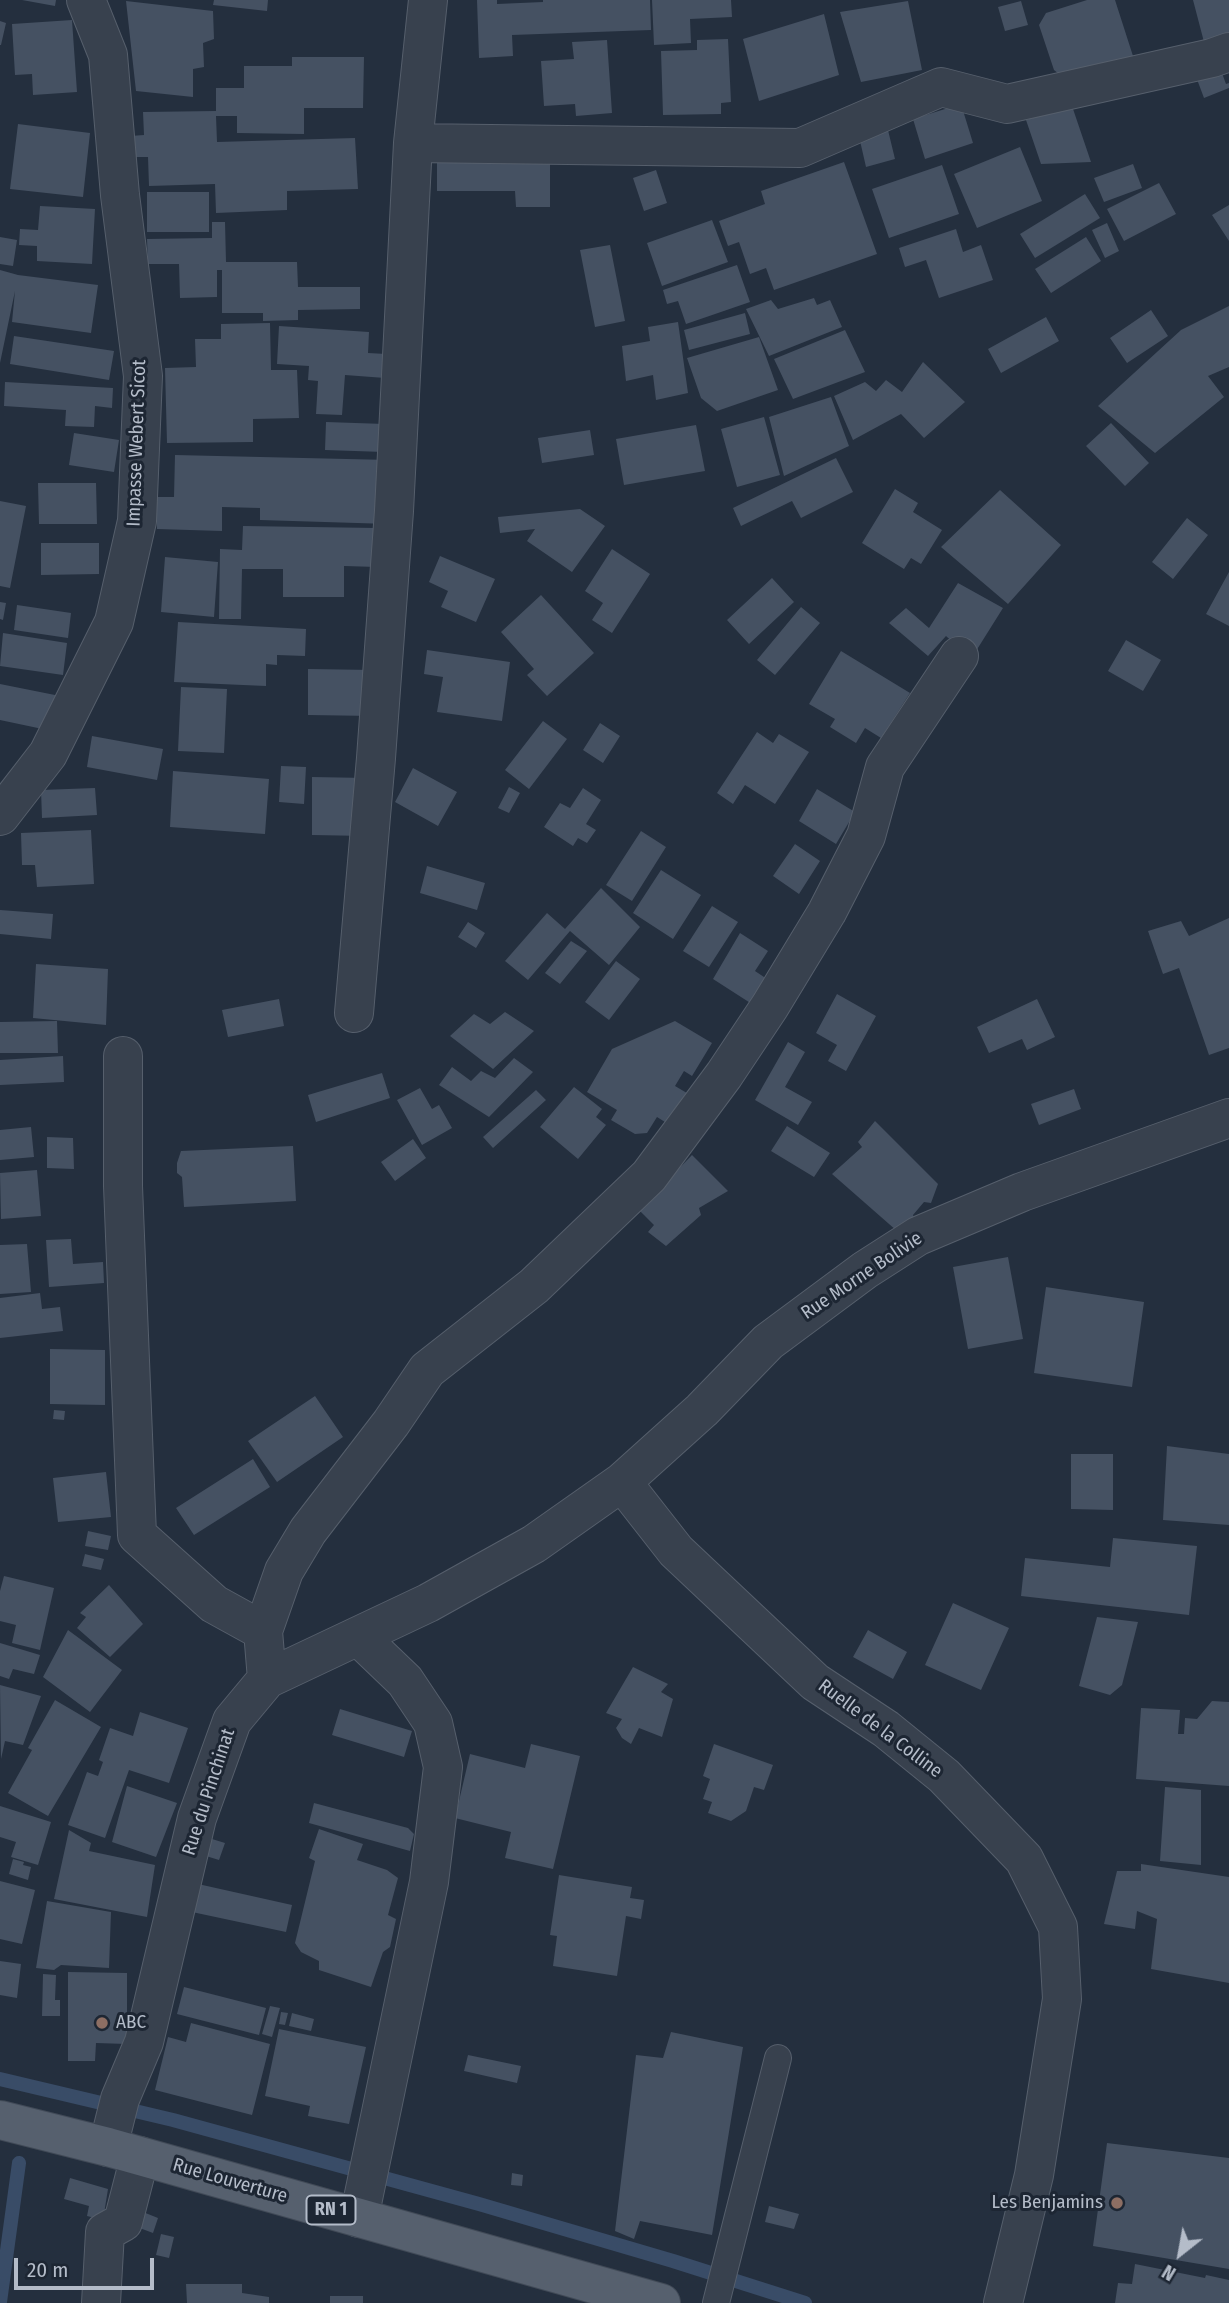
<!DOCTYPE html>
<style>
body{margin:0}
#map{position:relative;width:1229px;height:2303px;overflow:hidden;background:#242f3e;font-family:"Fira Sans Condensed",sans-serif}
canvas{display:block}
.north{position:absolute;left:1145px;top:2219px;width:70px;height:70px;-webkit-text-stroke:5px #1d2633;paint-order:stroke;rotate:211deg;font-size:19px;font-weight:700;line-height:28px;text-align:center;color:#b4bcc9}
.north::after{content:'';display:block;margin:auto;width:24px;height:32px;background:#b4bcc9;clip-path:polygon(50% 0,100% 100%,50% 72%,0 100%)}
.scale{position:absolute;left:14px;top:2258px;width:140px;height:32px;box-sizing:border-box;border:4px solid #b4bcc9;border-top:0;padding-left:9px;font-size:21px;line-height:24px;white-space:nowrap;color:#b4bcc9;-webkit-text-stroke:5px #1d2633;paint-order:stroke}
</style>
<div id="map">
<canvas width="1229" height="2303"></canvas>
<div class="north">N</div>
<div class="scale">20 m</div>
</div>
<script>
const c = document.querySelector('canvas').getContext('2d');
c.lineJoin = 'round';
const poly = rows => new Path2D(rows.map(r => 'M' + r).join(''));
function trace(path, color, width, dash) { c.strokeStyle = color; c.lineWidth = width; c.lineCap = dash ? 'butt' : 'round'; c.setLineDash(dash || []); c.stroke(path); }
function fillPath(path, color) { c.fillStyle = color; c.fill(path, 'evenodd'); }
function drawText(font, color, halo, rows, align = 'center') {
  c.font = font + ' "Fira Sans Condensed",sans-serif'; c.lineWidth = 6; c.setLineDash([]); c.textBaseline = 'middle'; c.strokeStyle = halo; c.fillStyle = color; for (const [text, x, y, turn = 0] of rows) {
    c.save(); c.translate(x, y); c.rotate((+turn || 0) * Math.PI / 180); c.textAlign = isNaN(turn) ? turn : align; if (halo) c.strokeText(text, 0, 0); c.fillText(text, 0, 0); c.restore();
  }
}
trace(poly([
 [0,2079,173,2120,479,2204,673,2261,805,2303],
 [0,2302,19,2163]
]), '#394c67', 14);
fillPath(poly([
 [22,0,56,0,55,6],
 [214,0,268,0,267,11,213,5],
 [477,0,497,0,497,4,543,2,543,0,650,0,651,30,512,35,513,56,479,58],
 [652,0,731,0,732,17,690,19,691,43,654,45],
 [1087,0,1115,0,1133,56,1064,78,1054,70,1039,25,1046,13],
 [1193,0,1229,0,1229,35,1204,42],
 [126,1,213,11,214,39,203,43,204,67,193,69,193,97,136,91],
 [908,1,922,70,861,82,840,12],
 [1021,1,1028,25,1005,31,998,7],
 [824,14,839,75,759,101,743,39],
 [72,20,77,92,33,95,32,74,15,75,12,24],
 [0,21,6,23,1,45,0,45],
 [728,39,731,102,721,103,721,114,663,115,661,51,697,50,697,40],
 [607,40,612,113,576,116,575,104,544,106,541,61,574,59,572,42],
 [292,57,364,57,363,108,304,108,304,134,237,133,237,116,216,116,217,142,355,138,358,189,287,191,287,210,216,213,215,184,149,186,148,157,131,157,130,136,144,135,143,112,216,111,216,88,244,88,244,66,292,66],
 [1219,65,1226,84,1229,83,1229,88,1204,98,1195,74],
 [961,104,973,143,925,159,913,119],
 [1072,106,1091,162,1041,164,1026,120],
 [18,124,90,133,83,197,10,189],
 [887,126,895,159,866,167,858,132],
 [1020,147,1042,201,977,228,954,174],
 [437,157,550,157,550,207,516,207,515,191,437,191],
 [844,162,877,254,774,290,766,268,750,274,739,242,728,246,719,221,765,204,761,191],
 [1133,164,1142,188,1104,202,1094,178],
 [942,165,959,214,889,238,872,189],
 [656,170,667,203,644,211,633,178],
 [1159,183,1176,214,1124,241,1107,209],
 [147,192,209,192,209,232,147,232],
 [1085,194,1100,218,1035,258,1020,234],
 [1229,205,1229,241,1212,215],
 [40,206,95,209,92,264,37,261,37,246,19,245,20,229,38,230],
 [712,220,728,262,662,286,647,243],
 [212,222,225,222,226,262,297,262,298,287,360,287,360,309,298,310,298,320,263,321,263,313,222,313,222,270,217,270,217,297,180,298,179,264,148,264,147,239,212,238],
 [1107,223,1119,251,1105,258,1092,230],
 [956,229,963,252,981,245,993,280,939,298,926,260,905,267,899,248],
 [0,237,17,240,13,266,0,264],
 [1086,237,1101,261,1051,293,1035,269],
 [610,245,625,321,595,327,580,250],
 [737,265,750,302,686,324,678,301,667,304,663,290],
 [0,270,18,275,98,285,91,333,12,322,15,291,0,363],
 [814,298,817,305,830,300,842,327,769,356,746,309,771,300,778,309],
 [1229,306,1229,367,1208,376,1224,397,1155,453,1098,406,1181,330],
 [1151,310,1168,336,1127,363,1110,338],
 [745,313,750,334,689,350,684,330],
 [1046,317,1059,341,1001,373,988,349],
 [678,322,688,393,656,400,653,375,626,381,622,346,650,341,648,327],
 [270,323,271,370,297,370,299,418,253,419,253,442,167,443,165,368,196,367,195,339,221,339,221,324],
 [279,326,369,332,368,353,386,354,385,378,345,375,342,415,316,414,318,381,308,380,309,366,277,364],
 [845,330,865,372,793,399,774,359],
 [14,336,114,351,109,380,10,364],
 [759,337,778,390,717,411,701,398,687,358],
 [923,362,965,402,924,438,901,414,853,440,834,396,865,382,876,391,886,380,902,392],
 [5,382,113,388,112,408,95,406,94,427,65,426,66,410,4,406],
 [831,397,849,446,784,476,769,417],
 [764,417,780,475,737,487,721,429],
 [326,422,385,424,384,452,325,450],
 [1111,423,1149,463,1125,486,1086,446],
 [696,425,705,471,624,485,616,439],
 [590,430,594,455,542,463,538,438],
 [74,433,119,440,114,472,69,465],
 [175,455,390,460,389,524,260,520,260,508,222,507,222,531,157,529,157,497,174,497],
 [836,458,853,492,801,518,792,501,741,526,733,508],
 [38,483,96,483,97,524,39,524],
 [895,489,918,503,913,512,942,530,921,564,911,558,904,569,862,543],
 [1000,490,1061,545,1008,604,941,547],
 [0,501,26,506,10,588,0,586],
 [580,509,605,526,572,572,527,541,535,529,500,533,498,517],
 [1187,518,1208,535,1173,579,1152,562],
 [243,526,377,528,377,567,344,566,344,597,283,597,283,569,242,569,241,619,219,619,220,549,242,550],
 [41,543,99,543,99,574,41,575],
 [612,549,650,574,612,633,592,620,603,603,585,591],
 [440,556,495,579,476,622,441,607,448,591,429,582],
 [165,557,218,562,214,617,161,612],
 [1229,572,1229,626,1206,614],
 [772,578,794,602,749,644,727,620],
 [958,583,1003,608,971,659,946,636,928,656,889,623,906,608,929,628],
 [541,595,594,653,547,696,527,675,534,669,501,632],
 [0,602,6,603,3,620,0,619],
 [17,605,71,613,68,638,14,630],
 [801,607,820,623,775,675,757,660],
 [178,622,306,629,305,656,277,655,277,665,266,664,266,686,174,682],
 [3,633,67,643,63,675,0,666],
 [1126,640,1161,660,1143,691,1108,671],
 [427,650,510,662,502,721,437,712,443,677,424,674],
 [841,651,910,693,881,738,865,728,856,743,830,727,835,719,809,704],
 [308,669,373,670,373,716,308,715],
 [0,684,60,696,52,731,0,720],
 [181,687,227,689,224,753,178,751],
 [543,721,567,739,529,789,505,770],
 [600,723,620,736,603,763,583,750],
 [757,732,773,743,779,734,809,752,775,804,745,785,733,804,717,793],
 [92,736,163,749,157,780,87,767],
 [281,766,306,767,304,804,279,802],
 [413,768,457,792,438,826,395,802],
 [173,771,269,779,265,834,170,827],
 [312,777,367,778,366,836,312,835],
 [509,787,520,793,509,813,498,808],
 [95,788,97,815,42,818,41,790],
 [583,788,601,800,586,824,596,830,587,843,578,838,573,846,544,827,560,803,570,808],
 [817,789,855,812,836,844,799,821],
 [91,830,94,884,37,887,35,865,22,865,21,833],
 [641,831,666,847,632,901,606,885],
 [795,844,820,861,799,894,773,876],
 [427,866,485,883,477,910,420,893],
 [661,870,701,895,673,939,633,913],
 [601,888,640,927,609,965,570,931,528,980,505,961,547,913,565,929],
 [712,906,738,922,709,967,683,951],
 [0,910,53,914,51,939,0,934],
 [1229,918,1229,1048,1209,1055,1179,968,1163,974,1148,931,1181,921,1189,936],
 [468,922,485,933,476,948,458,937],
 [740,933,768,951,755,971,770,981,755,1006,713,979],
 [571,941,587,951,560,984,545,973],
 [616,961,640,979,609,1020,585,1002],
 [36,964,108,969,106,1025,33,1018],
 [837,994,876,1016,846,1071,828,1061,837,1045,816,1033],
 [279,999,284,1026,228,1037,222,1010],
 [1037,999,1055,1037,1027,1050,1022,1039,989,1053,977,1027],
 [505,1012,534,1031,493,1069,450,1036,474,1014,490,1024],
 [57,1021,58,1053,0,1053,0,1022],
 [675,1021,712,1043,692,1076,684,1071,675,1086,692,1096,673,1127,657,1117,647,1133,635,1134,611,1120,617,1110,587,1092,612,1049],
 [788,1042,805,1052,785,1087,812,1102,798,1125,755,1100],
 [63,1056,64,1082,0,1085,0,1060],
 [514,1058,533,1072,489,1117,439,1085,452,1067,471,1081,481,1071,495,1078],
 [382,1073,390,1098,316,1122,308,1095],
 [574,1087,602,1109,596,1117,606,1125,578,1159,540,1127],
 [420,1088,432,1109,439,1105,452,1128,422,1145,397,1100],
 [1074,1089,1081,1109,1039,1125,1031,1104],
 [536,1090,546,1100,493,1148,483,1137],
 [875,1121,938,1184,931,1203,924,1202,913,1215,917,1226,905,1238,832,1174,862,1147,858,1142],
 [787,1126,830,1153,814,1177,771,1151],
 [31,1127,34,1157,0,1160,0,1130],
 [47,1137,73,1138,74,1169,47,1168],
 [413,1139,426,1158,395,1181,381,1162],
 [293,1146,296,1201,184,1207,182,1177,177,1173,177,1163,181,1151],
 [692,1155,728,1191,699,1208,701,1215,666,1246,648,1232,654,1225,639,1210],
 [37,1170,41,1216,1,1219,0,1173],
 [71,1239,73,1264,103,1262,104,1283,49,1287,46,1240],
 [27,1244,31,1292,0,1294,0,1245],
 [1008,1257,1023,1339,968,1349,953,1267],
 [1046,1287,1144,1302,1132,1387,1034,1373],
 [40,1293,42,1309,60,1307,63,1331,0,1338,0,1298],
 [50,1349,105,1350,105,1405,50,1404],
 [315,1396,343,1437,277,1482,248,1441],
 [54,1410,65,1411,64,1420,53,1419],
 [1167,1446,1229,1454,1229,1525,1163,1520],
 [1071,1454,1113,1454,1113,1510,1071,1509],
 [253,1459,270,1487,194,1535,176,1508],
 [106,1472,111,1517,58,1522,53,1478],
 [88,1531,111,1536,108,1550,85,1546],
 [1113,1538,1197,1546,1189,1615,1021,1596,1025,1558,1110,1567],
 [85,1554,104,1559,101,1570,82,1566],
 [4,1576,54,1588,40,1650,12,1643,16,1625,0,1621,0,1591],
 [109,1585,143,1624,110,1657,77,1628,86,1617,80,1613],
 [953,1603,1009,1628,981,1690,925,1665],
 [1097,1617,1138,1622,1122,1685,1110,1695,1079,1686],
 [68,1630,122,1670,90,1712,43,1677],
 [868,1630,907,1652,893,1679,853,1657],
 [0,1643,40,1655,34,1674,13,1669,9,1679,0,1676],
 [633,1667,668,1684,661,1692,673,1699,662,1737,639,1728,631,1744,622,1738,616,1728,622,1719,606,1713],
 [0,1685,41,1696,23,1745,5,1741,1,1759],
 [55,1700,101,1727,48,1816,8,1793,32,1750,28,1748],
 [1212,1701,1229,1702,1229,1786,1136,1779,1141,1708,1180,1710,1178,1734,1184,1734,1185,1718,1197,1719],
 [340,1709,412,1731,404,1757,332,1735],
 [140,1712,188,1728,169,1783,129,1770,105,1838,68,1825,87,1772,98,1776,103,1762,99,1760,110,1728,133,1736],
 [531,1744,580,1756,553,1869,505,1858,511,1832,455,1818,470,1754,525,1768],
 [714,1744,773,1765,764,1790,754,1787,746,1811,731,1821,708,1813,712,1802,703,1799,710,1779,703,1776],
 [127,1786,177,1803,156,1857,112,1842],
 [1165,1787,1201,1790,1201,1865,1160,1861],
 [314,1803,408,1828,414,1834,410,1851,309,1823],
 [0,1806,51,1822,38,1865,11,1857,16,1842,0,1837],
 [319,1829,363,1844,357,1860,387,1870,398,1878,388,1915,396,1919,390,1947,383,1952,371,1987,319,1970,319,1961,301,1952,295,1943,315,1861,309,1858],
 [69,1830,91,1843,89,1851,155,1865,147,1917,54,1899],
 [212,1839,225,1843,219,1860,206,1856],
 [13,1859,24,1862,23,1865,31,1867,28,1880,9,1874],
 [1141,1864,1229,1877,1229,1983,1151,1969,1157,1919,1137,1911,1135,1929,1104,1924,1117,1871,1141,1871],
 [559,1875,632,1887,630,1898,644,1900,641,1919,626,1916,617,1976,553,1966,557,1936,550,1935],
 [0,1881,35,1890,22,1944,0,1939],
 [198,1884,292,1905,286,1932,192,1912],
 [47,1901,111,1912,109,1968,61,1965,54,1970,36,1968],
 [0,1961,21,1964,17,1998,0,1995],
 [68,1972,127,1973,127,2044,96,2043,95,2061,68,2061],
 [43,1974,56,1975,55,2000,60,2000,60,2016,42,2016],
 [184,1987,266,2008,259,2035,177,2014],
 [270,2006,280,2008,272,2037,262,2034],
 [281,2012,288,2013,285,2025,279,2024],
 [292,2013,314,2019,311,2031,289,2026],
 [191,2023,270,2044,252,2115,155,2090,168,2037,186,2042],
 [279,2029,366,2047,349,2124,308,2116,310,2106,265,2096],
 [671,2032,743,2047,712,2235,640,2221,634,2239,615,2231,636,2055,663,2058],
 [468,2055,521,2066,517,2083,464,2071],
 [1107,2143,1229,2158,1229,2269,1093,2246],
 [512,2173,523,2175,522,2186,511,2185],
 [70,2178,108,2189,103,2220,87,2216,89,2206,64,2199],
 [769,2206,799,2214,794,2229,765,2222],
 [143,2212,158,2218,153,2233,137,2227],
 [161,2234,174,2237,169,2258,156,2255],
 [1135,2264,1205,2278,1206,2275,1229,2280,1229,2303,1115,2303,1118,2283,1132,2284],
 [186,2284,242,2284,242,2293,269,2297,269,2303,187,2303],
 [330,2296,363,2296,363,2303,330,2303]
]), '#455162');
const lane = poly([
 [716,2303,778,2058]
]);
const street = poly([
 [413,143,800,148,941,87,1007,104,1212,58,1229,52],
 [0,816,48,754,114,622,137,521,143,376,120,195,108,55,86,0],
 [354,1013,376,758,394,511,413,143,428,0],
 [123,1056,123,1186,137,1535,214,1604,263,1631],
 [622,1482,676,1551,815,1682,886,1729,944,1776,1024,1859,1058,1927,1062,1999,1034,2175,1003,2303],
 [358,1636,405,1681,433,1723,443,1767,429,1882,359,2218],
 [267,1679,263,1631,284,1571,308,1531,391,1423,427,1370,534,1286,649,1176,724,1075,770,1006,827,912,866,836,885,767,959,656],
 [108,2147,120,2099,144,2042,197,1818,232,1721,267,1679,428,1603,534,1544,622,1482,702,1410,768,1342,865,1270,918,1236,1022,1192,1229,1118],
 [101,2303,105,2232,123,2222,140,2156]
]);
const primary = poly([
 [0,2120,108,2147,661,2303]
]);
trace(lane, '#565f6c', 28);
trace(street, '#565f6c', 40);
trace(primary, '#414a57', 40);
trace(lane, '#38414e', 26);
trace(street, '#38414e', 38);
trace(primary, '#56606e', 38);
for (const [x, y, r, color] of [
 [102,2023,7,"#8d6e63"],
 [1117,2203,7,"#8d6e63"]
]) { const dot = new Path2D(); dot.arc(x, y, r, 0, 2 * Math.PI); c.fillStyle = color; c.fill(dot); trace(dot, '#1d2633', 2.5); }
for (const [x, y, w] of [
 [331,2210,49]
]) { const box = new Path2D(); box.roundRect(x - w / 2, y - 14.5, w, 29, 5); c.fillStyle = '#1d2633'; c.fill(box); trace(box, '#b4bcc9', 2); }
drawText('bold 18px', '#b4bcc9', null, [
 ["RN 1",331,2210]
]);
drawText('19px', '#b4bcc9', '#1d2633', [
 ["Impasse Webert Sicot",137,443,-88],
 ["Rue Morne Bolivie",862,1276,-34],
 ["Ruelle de la Colline",880,1729,37],
 ["Rue du Pinchinat",209,1792,-72],
 ["Rue Louverture",230,2181,16]
]);
drawText('19px', '#b4bcc9', '#1d2633', [
 ["ABC",116,2023],
 ["Les Benjamins",1103,2203,"right"]
], 'left');
</script>
